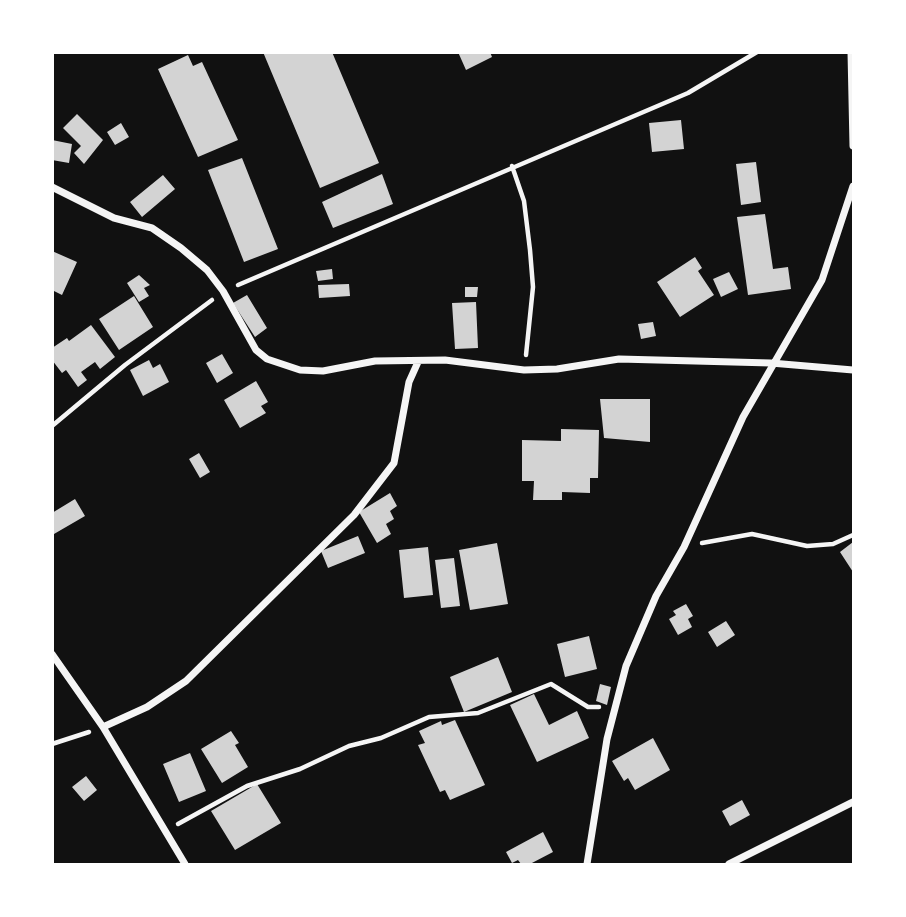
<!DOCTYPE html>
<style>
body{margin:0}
#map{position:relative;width:906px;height:917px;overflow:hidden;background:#111;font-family:"DM Sans",sans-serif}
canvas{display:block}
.frame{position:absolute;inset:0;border:54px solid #fff;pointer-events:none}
</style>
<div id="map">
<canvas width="906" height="917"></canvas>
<div class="frame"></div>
</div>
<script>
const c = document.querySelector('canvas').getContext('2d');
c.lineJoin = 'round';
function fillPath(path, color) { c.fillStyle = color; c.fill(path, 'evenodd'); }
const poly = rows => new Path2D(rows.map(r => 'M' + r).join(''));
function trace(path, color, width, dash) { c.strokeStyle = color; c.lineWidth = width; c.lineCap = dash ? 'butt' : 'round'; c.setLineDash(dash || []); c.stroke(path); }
fillPath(poly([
 [263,52,332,52,379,163,320,188],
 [458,52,490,52,492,57,466,70],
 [188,55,193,66,202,62,238,140,198,157,158,69],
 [77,114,103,140,84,164,74,153,81,146,63,128],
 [681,120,684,149,652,152,649,123],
 [121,123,129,137,115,145,107,132],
 [52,140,72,144,69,163,52,160],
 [242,158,278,249,244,262,208,170],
 [756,162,761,202,741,205,736,164],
 [382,174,393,204,333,228,322,202],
 [163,175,175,189,142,217,130,202],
 [765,214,773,269,788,267,791,289,748,295,737,217],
 [52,251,77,262,62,295,52,290],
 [695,257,702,268,698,271,714,295,680,317,657,282],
 [332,269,333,279,318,281,316,271],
 [729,272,738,289,721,297,713,279],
 [139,275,150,285,144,288,149,296,139,302,127,283],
 [349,284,350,296,319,298,318,285],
 [465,287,478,287,477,297,465,297],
 [247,295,267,328,255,337,233,303],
 [134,296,153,327,119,350,99,319],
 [476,302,478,348,455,349,452,303],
 [653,322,656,336,641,339,638,324],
 [91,325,115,357,100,369,95,362,81,372,87,380,78,387,66,370,62,373,52,360,52,348,67,338,69,341],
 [222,354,233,373,217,383,206,363],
 [149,360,153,368,160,364,169,382,143,396,130,370],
 [256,381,268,402,261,406,266,413,240,428,224,400],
 [600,399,650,399,650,442,604,438],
 [561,429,599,430,598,478,590,478,590,493,562,492,562,500,533,500,534,481,522,481,522,440,561,441],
 [199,453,210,472,200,478,189,459],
 [390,493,397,506,390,511,394,519,386,524,391,534,377,543,359,512],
 [75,499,85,516,54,534,52,513],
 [358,536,365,553,328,568,321,551],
 [853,542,853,572,840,552],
 [497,543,508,604,470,610,459,550],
 [428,547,433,595,404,598,399,550],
 [454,558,460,606,441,608,435,560],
 [686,604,693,616,688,619,692,627,678,635,669,619,676,615,673,611],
 [726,621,735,635,717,647,708,632],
 [589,636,597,669,565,677,557,644],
 [498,657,512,692,464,712,450,677],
 [600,684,611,687,607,705,596,701],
 [534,694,549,725,577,711,589,738,537,762,510,705],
 [455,720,485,785,450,800,445,790,440,792,418,745,425,743,419,731,441,721,442,725],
 [231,731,239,743,235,745,248,767,222,783,201,749],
 [653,738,670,770,635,790,628,778,624,781,612,761],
 [190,753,206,791,179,802,163,764],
 [86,776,97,790,84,801,72,787],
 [257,784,281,823,235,850,211,811],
 [742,800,750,815,730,826,722,811],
 [543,832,553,852,530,864,521,864,518,860,512,863,506,852]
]), '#d3d3d3');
trace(poly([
 [512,166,524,201,530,250,533,287,526,355],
 [238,285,688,93,757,52],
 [52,426,125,365,212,300],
 [702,543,752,534,807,546,833,544,853,535],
 [52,744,89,732],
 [178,824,247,786,300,769,349,746,381,738,429,717,478,713,551,684,588,707,599,707]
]), '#f5f5f5', 4.5);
trace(poly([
 [851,52,853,146],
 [52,187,114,218,152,228,181,248,207,270,223,291,256,350,267,359,300,370,323,371,375,361,445,360,524,370,557,369,619,359,771,363,853,370],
 [52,654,103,727,185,864],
 [103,727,147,707,186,681,354,515,394,463,409,382,418,362],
 [587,864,607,739,626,666,656,596,684,547,743,417,822,280,853,186],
 [729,864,853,802]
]), '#f5f5f5', 7);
</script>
